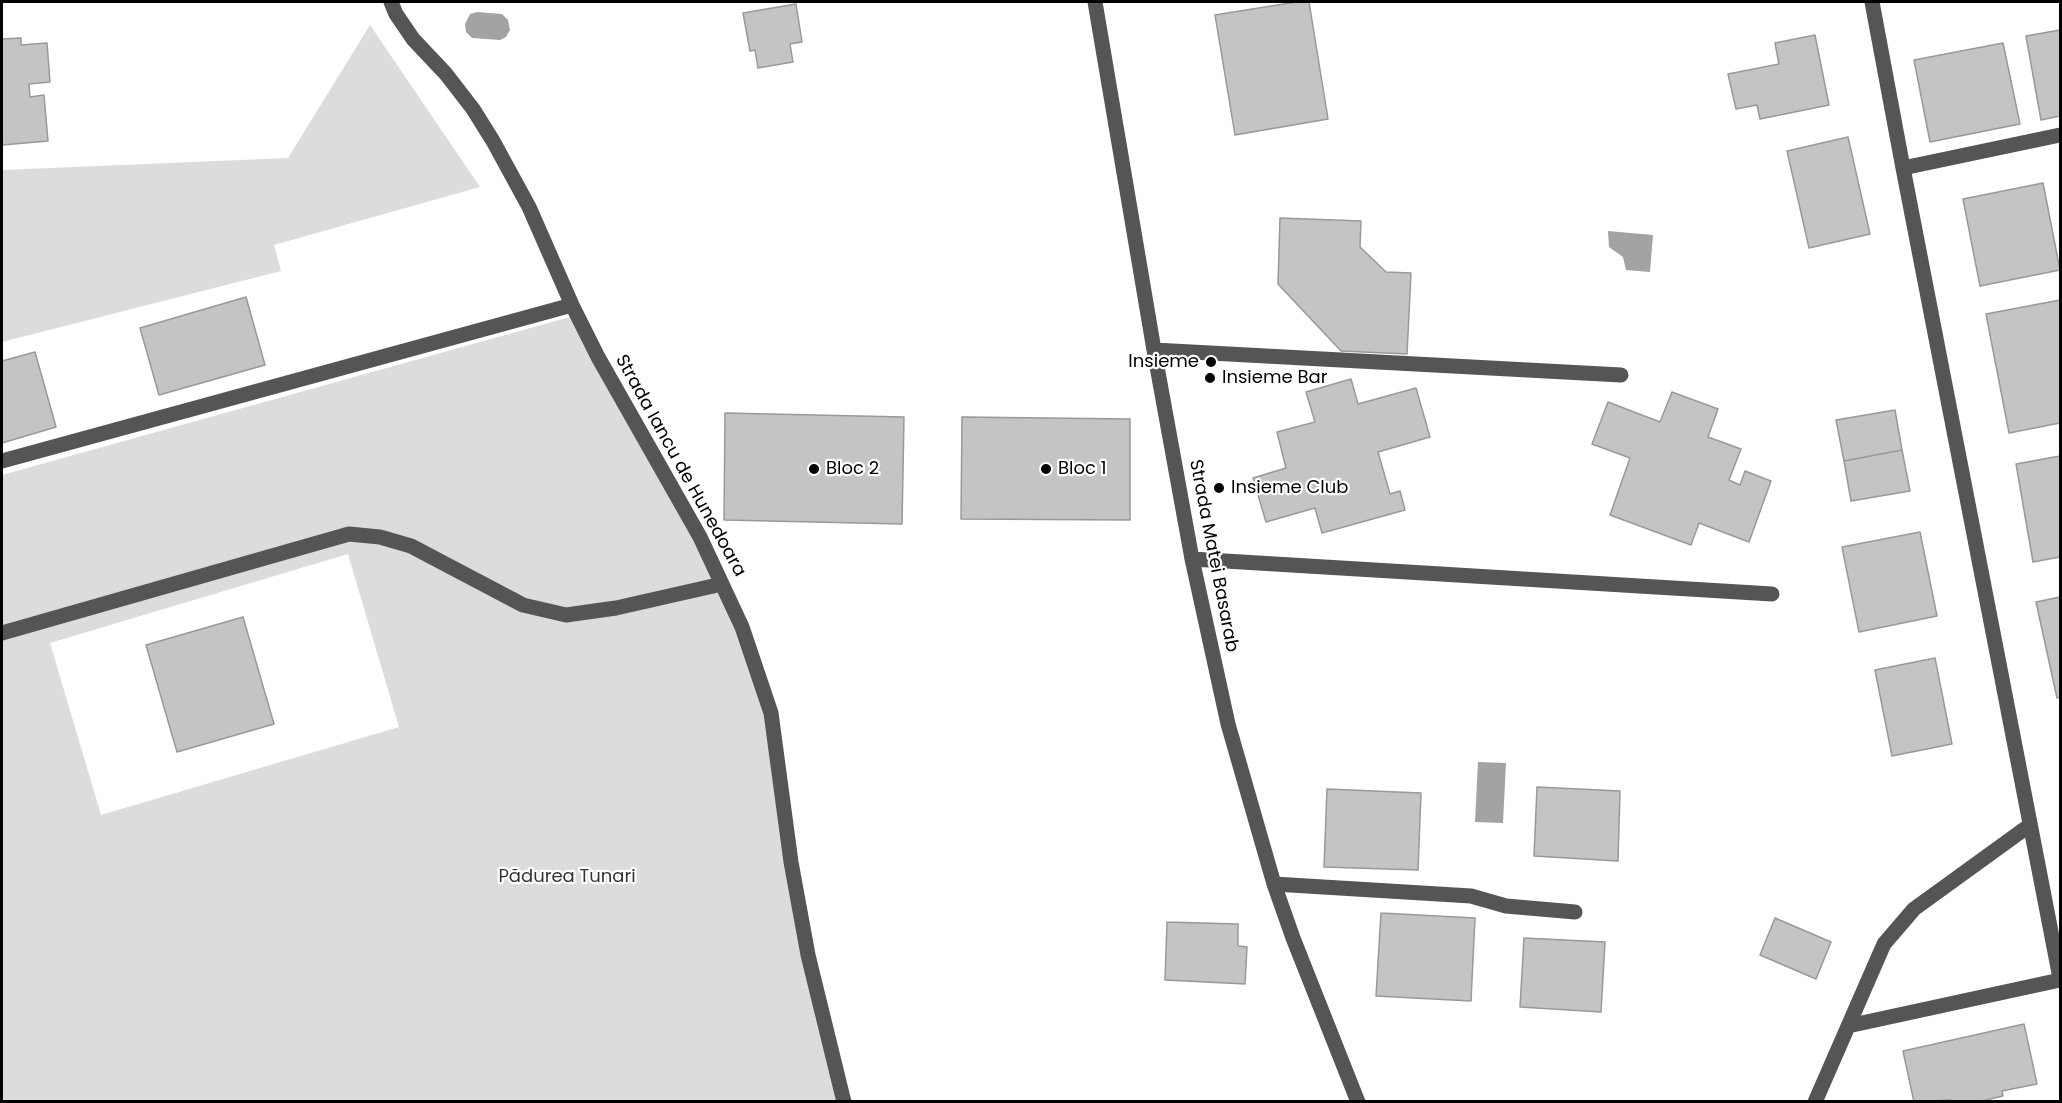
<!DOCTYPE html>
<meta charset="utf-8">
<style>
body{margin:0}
#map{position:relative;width:2062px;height:1103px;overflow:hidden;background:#fff;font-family:Poppins,sans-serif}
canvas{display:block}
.frame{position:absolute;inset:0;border:3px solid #000;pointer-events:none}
</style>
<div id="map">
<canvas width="2062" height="1103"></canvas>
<div class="frame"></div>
</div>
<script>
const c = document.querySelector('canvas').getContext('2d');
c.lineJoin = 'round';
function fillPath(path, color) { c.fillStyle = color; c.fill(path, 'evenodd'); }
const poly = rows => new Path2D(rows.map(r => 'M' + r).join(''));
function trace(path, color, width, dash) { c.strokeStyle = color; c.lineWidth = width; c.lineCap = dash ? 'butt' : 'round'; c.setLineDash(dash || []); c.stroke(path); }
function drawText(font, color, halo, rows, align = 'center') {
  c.font = font + ' Poppins,sans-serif'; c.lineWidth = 4.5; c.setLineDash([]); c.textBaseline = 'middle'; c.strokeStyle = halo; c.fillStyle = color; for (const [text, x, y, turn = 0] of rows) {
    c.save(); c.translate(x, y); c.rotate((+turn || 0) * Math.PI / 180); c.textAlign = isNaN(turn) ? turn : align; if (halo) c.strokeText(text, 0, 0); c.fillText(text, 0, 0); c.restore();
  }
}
fillPath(poly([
 [370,25,480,187,274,245,281,271,2,342,2,170,288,158],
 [577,315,742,627,777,754,844,1101,2,1102,2,475],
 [348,554,399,727,101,815,50,643]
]), '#dcdcdc');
fillPath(poly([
 [477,12,502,14,508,20,510,30,506,37,500,40,472,38,466,32,465,24,470,14],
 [1608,231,1653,235,1650,272,1626,270,1623,257,1609,247],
 [1478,762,1506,763,1503,823,1475,822]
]), '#a3a3a3');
const building = poly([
 [1296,2,1309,2,1328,119,1235,135,1215,15,1296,2],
 [796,4,802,42,790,44,793,62,758,68,755,50,750,51,743,13,796,4],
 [2060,30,2060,116,2041,120,2026,36,2060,30],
 [1815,35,1829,105,1760,119,1757,105,1736,109,1728,74,1779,64,1775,43,1815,35],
 [21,38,21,45,47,43,50,82,29,84,30,97,44,95,48,141,2,145,2,39,21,38],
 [2003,43,2020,124,1930,142,1914,60,2003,43],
 [1848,137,1870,234,1809,248,1787,151,1848,137],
 [2043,183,2060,270,1980,286,1963,199,2043,183],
 [1280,218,1361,221,1360,247,1386,272,1411,273,1407,354,1341,351,1278,284,1280,218],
 [246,297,265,365,159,395,140,328,246,297],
 [2060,300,2060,423,2009,433,1986,314,2060,300],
 [35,352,56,427,2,443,2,361,35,352],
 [1351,379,1358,404,1416,388,1430,437,1378,452,1390,494,1400,491,1405,510,1322,533,1315,508,1266,522,1253,478,1286,468,1277,432,1315,422,1306,392,1351,379],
 [1672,392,1718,409,1708,437,1741,449,1729,480,1740,485,1745,471,1771,481,1749,542,1699,523,1691,545,1610,515,1630,458,1592,444,1608,402,1660,422,1672,392],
 [1895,410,1902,450,1844,461,1836,420,1895,410],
 [725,413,904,417,902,524,724,520,725,413],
 [962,417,1130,419,1130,520,961,519,962,417],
 [1902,450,1910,491,1851,501,1844,461,1902,450],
 [2060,456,2060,557,2033,562,2016,464,2060,456],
 [1920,532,1937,616,1859,632,1842,547,1920,532],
 [2060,597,2060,697,2057,698,2036,602,2060,597],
 [243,617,274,724,177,752,146,645,243,617],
 [1935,658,1952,744,1892,756,1875,670,1935,658],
 [1537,787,1620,791,1618,861,1534,856,1537,787],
 [1327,789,1421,793,1418,870,1324,867,1327,789],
 [1381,913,1475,918,1471,1001,1376,996,1381,913],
 [1775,918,1831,942,1816,979,1760,955,1775,918],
 [1167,922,1238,924,1238,946,1247,947,1245,984,1165,980,1167,922],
 [1524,938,1605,942,1601,1012,1520,1007,1524,938],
 [2024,1024,2037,1084,2002,1091,2003,1096,1977,1102,1950,1102,1950,1100,1914,1102,1903,1051,2024,1024]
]);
fillPath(building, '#c4c4c4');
trace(building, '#999', 1.5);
trace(poly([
 [391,2,396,14,413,39,446,74,473,109,493,141,529,207,572,305,598,357,700,537,742,627,771,713,791,862,808,955,844,1102],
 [1095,2,1154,350,1192,559,1228,724,1274,884,1293,938,1358,1102],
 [1872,2,1903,168,2060,978],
 [1903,168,2060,135],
 [1154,350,1621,375],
 [2,461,572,305],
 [1192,559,1772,594],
 [2,633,349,534,380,537,411,546,523,605,566,615,616,608,722,584],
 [1274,884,1471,896,1506,906,1575,912],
 [1848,1026,2060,980],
 [1815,1102,1884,944,1914,909,2030,825]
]), '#555', 15);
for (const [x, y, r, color] of [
 [1211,362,6,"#000"],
 [1210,378,6,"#000"],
 [814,469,6,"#000"],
 [1046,469,6,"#000"],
 [1219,488,6,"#000"]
]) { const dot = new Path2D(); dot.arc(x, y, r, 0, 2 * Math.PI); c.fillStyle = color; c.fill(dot); trace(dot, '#fff', 2); }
drawText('18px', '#000', '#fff', [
 ["Insieme",1199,362,"right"],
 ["Insieme Bar",1222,378],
 ["Bloc 2",826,469],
 ["Bloc 1",1058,469],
 ["Insieme Club",1231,488]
], 'left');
drawText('18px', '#000', '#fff', [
 ["Strada Iancu de Hunedoara",680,466,61],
 ["Strada Matei Basarab",1213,556,79]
]);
drawText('18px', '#333', '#fff', [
 ["Pădurea Tunari",567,877]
]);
</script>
